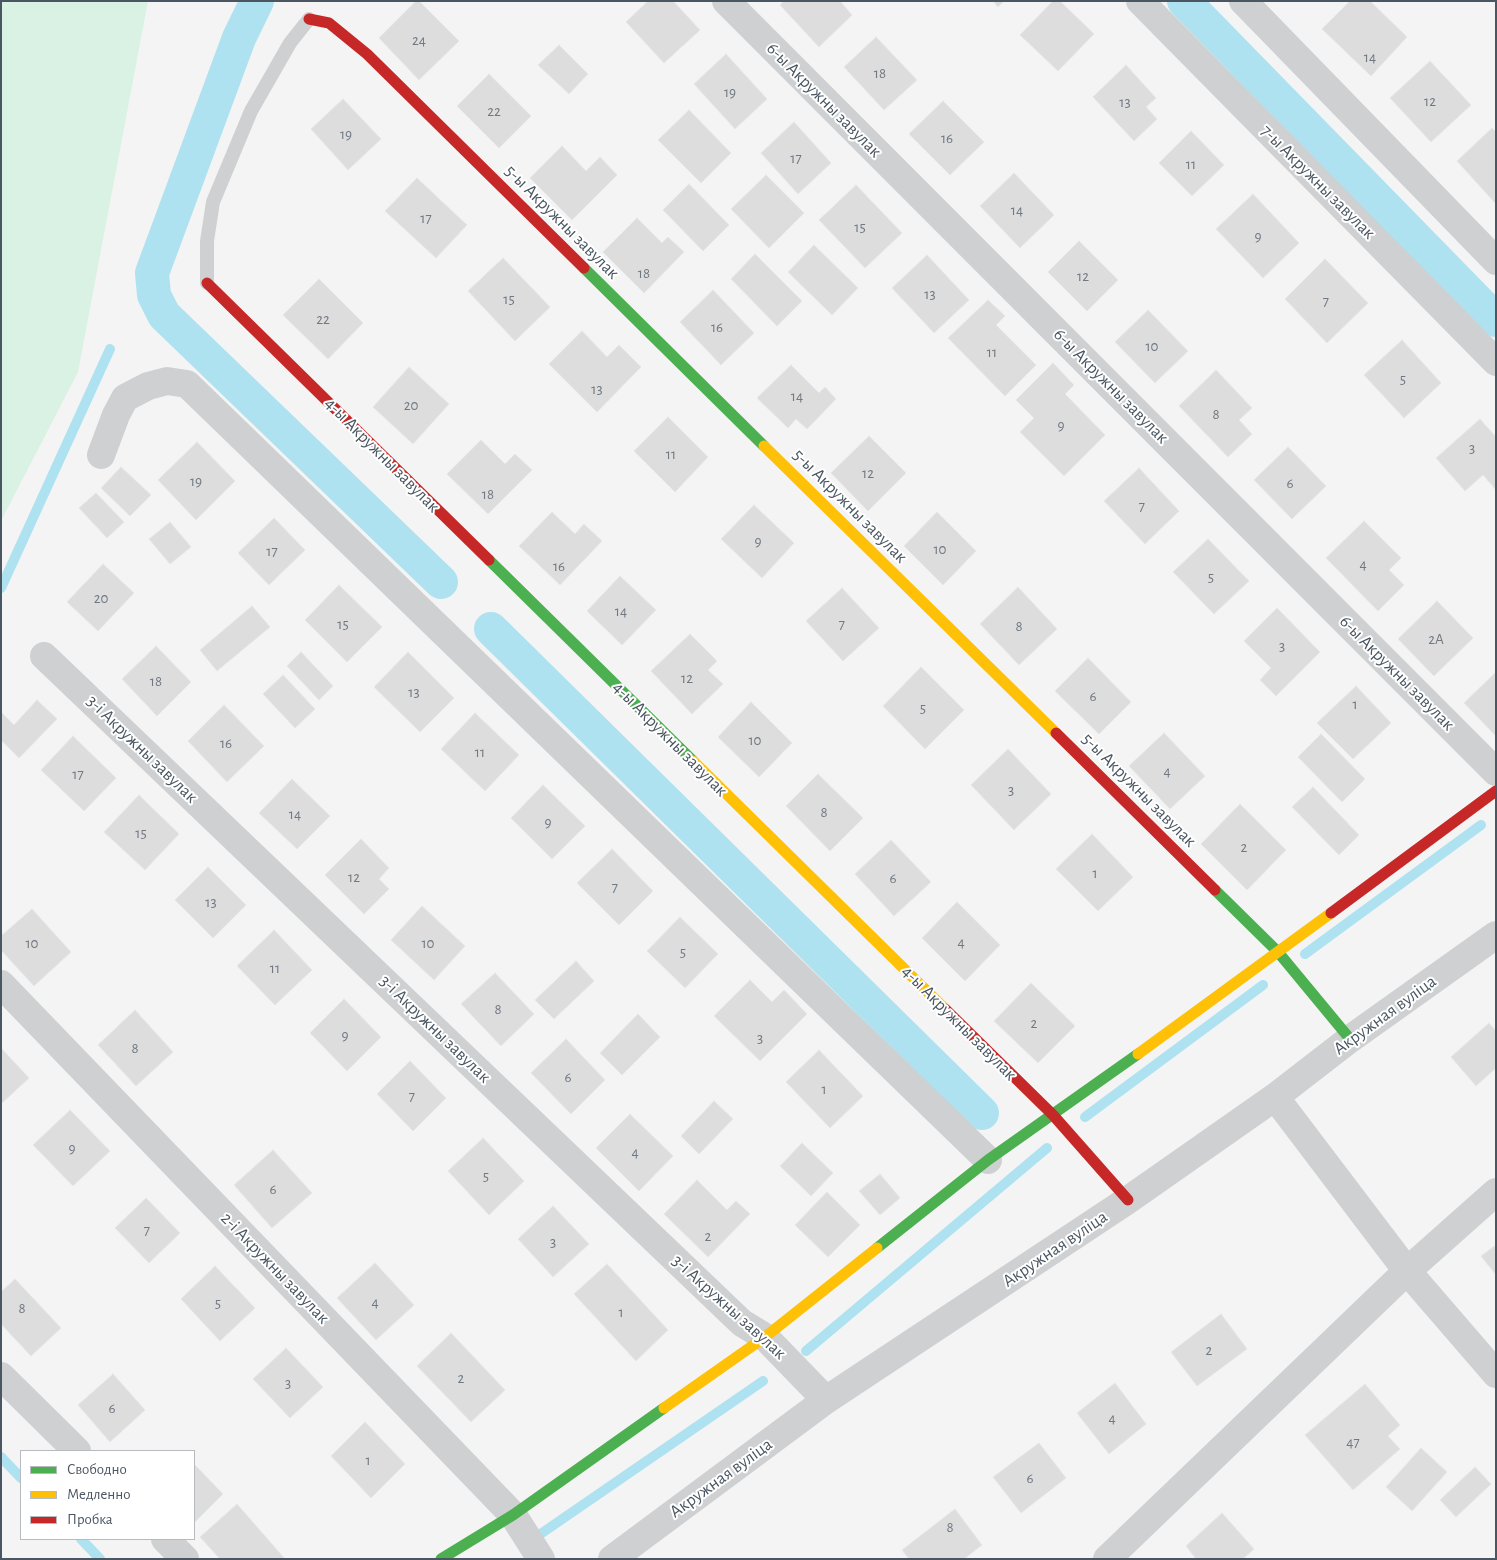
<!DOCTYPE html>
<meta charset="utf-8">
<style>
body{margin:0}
#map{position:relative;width:1497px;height:1560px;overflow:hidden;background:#f4f4f4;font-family:"Alegreya Sans",sans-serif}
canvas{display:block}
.frame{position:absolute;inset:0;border:2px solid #4a5661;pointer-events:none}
.legend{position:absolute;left:20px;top:1450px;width:175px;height:90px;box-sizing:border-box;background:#fff;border:1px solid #b7bbc0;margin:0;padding:6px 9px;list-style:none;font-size:15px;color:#4a5661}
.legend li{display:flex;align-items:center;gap:10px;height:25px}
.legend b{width:25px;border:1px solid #b7bbc0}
</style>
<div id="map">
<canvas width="1497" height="1560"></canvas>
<div class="frame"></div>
<ul class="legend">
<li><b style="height:6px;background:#4caf50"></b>Свободно</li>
<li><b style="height:6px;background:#ffc107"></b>Медленно</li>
<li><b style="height:6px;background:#c62828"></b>Пробка</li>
</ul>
</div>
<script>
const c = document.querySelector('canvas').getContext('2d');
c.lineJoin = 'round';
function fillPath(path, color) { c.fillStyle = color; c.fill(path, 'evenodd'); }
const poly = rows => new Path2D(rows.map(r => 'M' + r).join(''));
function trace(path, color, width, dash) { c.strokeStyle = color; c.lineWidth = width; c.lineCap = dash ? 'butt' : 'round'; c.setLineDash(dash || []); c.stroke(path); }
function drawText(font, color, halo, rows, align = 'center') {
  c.font = font + ' "Alegreya Sans",sans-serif'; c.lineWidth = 4; c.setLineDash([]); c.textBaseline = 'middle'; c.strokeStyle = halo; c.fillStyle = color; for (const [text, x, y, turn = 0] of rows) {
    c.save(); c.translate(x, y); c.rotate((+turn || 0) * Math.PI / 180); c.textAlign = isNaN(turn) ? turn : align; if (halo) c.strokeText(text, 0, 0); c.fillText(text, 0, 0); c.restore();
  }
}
fillPath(poly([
 [1,1,148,1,78,372,1,521]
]), '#d9f2e3');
trace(poly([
 [1,588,110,349],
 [1305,954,1481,825],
 [1085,1117,1263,985],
 [806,1351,1047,1148],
 [1,1457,21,1478],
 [539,1535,763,1381],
 [81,1539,100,1559]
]), '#aee2f0', 10);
trace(poly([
 [257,1,239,38,152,273,154,295,164,315,441,582],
 [1184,1,1496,320],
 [491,629,982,1113]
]), '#aee2f0', 34);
const building = poly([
 [416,1,419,1,459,41,419,80,379,38,416,1],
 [648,1,673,1,700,30,664,63,626,22,648,1],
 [784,1,840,1,852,15,819,47,780,5,784,1],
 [993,1,1004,1,998,7,993,1],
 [1053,1,1060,1,1094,34,1058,71,1020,35,1053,1],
 [1350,1,1370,1,1407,37,1371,76,1322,29,1350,1],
 [876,37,917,80,884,110,844,67,876,37],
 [559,45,588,74,569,94,538,65,559,45],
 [726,54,767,99,735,129,694,84,726,54],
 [1430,61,1471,105,1431,142,1390,98,1430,61],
 [1126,65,1156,98,1146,107,1157,119,1134,141,1093,97,1126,65],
 [489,74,531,116,499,148,457,106,489,74],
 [343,99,381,139,348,170,311,129,343,99],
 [943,101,984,142,950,175,909,134,943,101],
 [689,110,731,153,701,183,658,140,689,110],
 [794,122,831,163,798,194,761,153,794,122],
 [1492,128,1496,132,1496,204,1457,161,1492,128],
 [1191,131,1224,165,1192,196,1159,163,1191,131],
 [562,146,586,171,600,157,617,175,572,220,530,178,562,146],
 [1014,173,1054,215,1020,248,980,206,1014,173],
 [766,175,804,213,769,248,731,209,766,175],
 [417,178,467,225,436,258,385,211,417,178],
 [689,184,729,225,703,251,663,210,689,184],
 [856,185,902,233,865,268,819,220,856,185],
 [1253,194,1299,243,1263,278,1216,229,1253,194],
 [637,218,662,243,668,237,684,252,644,293,603,252,637,218],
 [1079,241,1118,280,1087,311,1048,272,1079,241],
 [814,245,858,288,832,315,788,272,814,245],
 [755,254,802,301,777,326,731,279,755,254],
 [927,255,969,300,934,333,892,288,927,255],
 [503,258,550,307,515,341,468,291,503,258],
 [1325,259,1368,303,1327,343,1285,299,1325,259],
 [319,279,363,323,328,359,283,315,319,279],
 [713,290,754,333,721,365,680,322,713,290],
 [988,300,1005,316,996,325,1036,365,1005,396,948,338,988,300],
 [1148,310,1188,351,1155,383,1115,342,1148,310],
 [582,331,607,357,619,345,641,367,597,412,549,364,582,331],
 [1402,340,1441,383,1404,418,1364,375,1402,340],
 [1053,363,1074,385,1065,394,1105,435,1064,476,1020,432,1034,418,1016,400,1053,363],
 [791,365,819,393,825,387,836,399,807,429,796,419,788,428,757,398,791,365],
 [409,367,449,404,413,444,373,407,409,367],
 [1216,370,1252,408,1239,420,1252,434,1228,457,1179,406,1216,370],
 [668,417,708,457,675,492,634,451,668,417],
 [1480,419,1496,437,1496,490,1483,475,1465,491,1436,458,1480,419],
 [869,436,906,473,868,511,831,473,869,436],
 [481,440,505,464,515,454,532,470,488,514,447,474,481,440],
 [197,442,235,481,196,520,158,480,197,442],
 [1288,447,1326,486,1292,519,1254,480,1288,447],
 [121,467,151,495,130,516,101,488,121,467],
 [1139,468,1179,511,1145,544,1104,501,1139,468],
 [96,493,124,522,107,538,79,508,96,493],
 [754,505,794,543,762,578,721,539,754,505],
 [552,512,575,534,584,524,602,541,560,585,519,546,552,512],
 [937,512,976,551,943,585,904,546,937,512],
 [274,518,305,550,269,585,238,553,274,518],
 [1364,521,1401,558,1389,570,1404,585,1378,611,1326,558,1364,521],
 [170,522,191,547,170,564,149,539,170,522],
 [1208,539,1249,581,1214,614,1173,572,1208,539],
 [103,564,134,593,98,631,67,602,103,564],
 [620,576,656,610,622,645,587,611,620,576],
 [339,585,382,627,347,662,305,620,339,585],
 [1018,587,1057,629,1019,665,980,624,1018,587],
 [842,588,879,628,843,661,806,621,842,588],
 [1437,601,1473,638,1434,676,1398,639,1437,601],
 [252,606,270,627,217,671,200,650,252,606],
 [1277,608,1320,652,1276,696,1260,680,1271,668,1244,641,1277,608],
 [690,634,717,661,708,670,723,684,692,714,651,671,690,634],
 [156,646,191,682,157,716,122,679,156,646],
 [301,652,333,686,319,700,287,666,301,652],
 [408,652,454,698,420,732,374,687,408,652],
 [1088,658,1131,702,1099,734,1055,691,1088,658],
 [921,667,964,710,925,749,883,706,921,667],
 [1496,672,1496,736,1464,703,1496,672],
 [283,675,315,709,295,728,263,694,283,675],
 [1356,686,1391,723,1353,759,1317,723,1356,686],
 [37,700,57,719,19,758,1,740,1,712,14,725,37,700],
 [751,702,792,743,759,777,718,737,751,702],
 [224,705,264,746,227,782,188,741,224,705],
 [475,713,519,755,485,791,441,749,475,713],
 [1164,733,1205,776,1170,809,1129,766,1164,733],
 [1321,734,1365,779,1342,802,1298,757,1321,734],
 [73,736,116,778,84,811,41,770,73,736],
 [1008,749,1051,794,1014,830,971,785,1008,749],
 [818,774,863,818,830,851,786,806,818,774],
 [292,779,330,816,297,849,259,813,292,779],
 [543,785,585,826,552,859,511,818,543,785],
 [1313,787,1359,835,1339,855,1292,807,1313,787],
 [139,795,179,834,145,870,104,832,139,795],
 [1240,804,1286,850,1247,890,1201,844,1240,804],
 [1092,834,1133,877,1098,911,1056,869,1092,834],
 [361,839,389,868,379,879,389,889,364,914,325,875,361,839],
 [891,840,931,882,894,916,855,874,891,840],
 [612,849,653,891,619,925,577,883,612,849],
 [208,867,246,905,213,938,175,900,208,867],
 [957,902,1000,945,965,981,922,938,957,902],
 [422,906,465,946,434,980,391,940,422,906],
 [32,909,71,952,34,986,1,950,1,936,32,909],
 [680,917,718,954,685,988,647,951,680,917],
 [274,930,312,970,275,1005,237,966,274,930],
 [576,961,594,981,554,1019,535,1000,576,961],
 [495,973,534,1014,501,1046,461,1004,495,973],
 [750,980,772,1002,784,990,807,1014,760,1061,714,1016,750,980],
 [1031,983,1075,1026,1038,1063,994,1021,1031,983],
 [344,999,381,1037,347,1071,310,1033,344,999],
 [135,1010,173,1052,136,1086,98,1045,135,1010],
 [638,1014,660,1037,622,1075,600,1053,638,1014],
 [1489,1023,1496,1031,1496,1068,1476,1086,1451,1057,1489,1023],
 [566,1039,605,1080,571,1114,531,1073,566,1039],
 [1,1048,29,1078,1,1104,1,1048],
 [819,1050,863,1096,830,1128,786,1082,819,1050],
 [410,1061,446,1098,413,1131,377,1094,410,1061],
 [714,1101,733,1119,699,1154,681,1136,714,1101],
 [70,1110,110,1151,73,1186,33,1145,70,1110],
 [630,1114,673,1156,639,1191,596,1148,630,1114],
 [483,1138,524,1181,489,1215,448,1171,483,1138],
 [802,1143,833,1173,811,1196,780,1166,802,1143],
 [273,1150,312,1193,272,1228,234,1185,273,1150],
 [880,1174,900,1198,880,1215,859,1191,880,1174],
 [697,1180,727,1210,736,1201,750,1214,708,1257,664,1214,697,1180],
 [827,1192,860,1225,828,1257,795,1225,827,1192],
 [146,1198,180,1233,149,1263,115,1228,146,1198],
 [553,1206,589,1244,553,1277,518,1239,553,1206],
 [1496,1245,1496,1275,1481,1256,1496,1245],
 [375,1263,414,1305,376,1340,337,1298,375,1263],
 [607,1264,668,1330,636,1361,574,1294,607,1264],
 [215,1266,255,1308,220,1341,181,1299,215,1266],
 [15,1279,61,1328,31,1356,1,1324,1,1292,15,1279],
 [1221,1314,1247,1349,1197,1386,1171,1352,1221,1314],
 [451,1333,505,1390,471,1422,417,1366,451,1333],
 [286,1348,323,1387,290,1418,253,1379,286,1348],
 [113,1374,145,1410,110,1442,78,1405,113,1374],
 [1115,1383,1146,1424,1109,1454,1077,1413,1115,1383],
 [1365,1384,1400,1425,1388,1436,1400,1449,1353,1490,1305,1435,1365,1384],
 [365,1422,405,1464,371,1498,331,1456,365,1422],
 [1039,1443,1066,1478,1021,1513,993,1477,1039,1443],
 [1421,1448,1447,1472,1412,1511,1386,1487,1421,1448],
 [194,1464,223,1494,194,1523,194,1464],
 [1475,1467,1491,1484,1456,1517,1440,1500,1475,1467],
 [237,1504,285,1559,220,1559,200,1537,237,1504],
 [955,1509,982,1545,964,1559,909,1559,902,1550,955,1509],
 [1222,1513,1254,1549,1243,1559,1196,1559,1186,1546,1222,1513]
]);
fillPath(building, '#ddddde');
trace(building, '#e5e6e7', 1);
trace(poly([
 [207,283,207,241,213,202,251,111,290,43,309,19]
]), '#ced0d2', 14);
trace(poly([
 [726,1,1496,772],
 [1140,1,1496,362],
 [1243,1,1496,261],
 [101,455,116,415,125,398,148,386,167,381,187,384,988,1160],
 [44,656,742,1323,765,1337,826,1400],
 [1,984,513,1515,541,1559],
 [1275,1097,1407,1271,1496,1374],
 [1,1376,77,1451],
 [165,1539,185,1559],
 [612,1559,826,1400,1128,1200,1275,1097,1350,1039,1496,935],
 [1107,1559,1407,1271,1496,1192]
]), '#ced0d2', 28);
trace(poly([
 [584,268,764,446],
 [489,560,693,761],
 [1215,890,1278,952,1350,1039],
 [877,1248,988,1160,1138,1054],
 [441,1559,513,1515,664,1408]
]), '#4caf50', 11);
trace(poly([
 [764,446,1056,733],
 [693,761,945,1009],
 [1138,1054,1331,913],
 [664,1408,765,1337,877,1248]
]), '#ffc107', 11);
trace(poly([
 [309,19,329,23,367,54,584,268],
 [207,283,489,560],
 [1056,733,1215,890],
 [1331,913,1496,791],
 [945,1009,1053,1115,1128,1200]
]), '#c62828', 11);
drawText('15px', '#707881', null, [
 ["24",419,40],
 ["14",1370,57],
 ["18",880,73],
 ["19",730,92],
 ["12",1430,101],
 ["13",1125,102],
 ["22",494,111],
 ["19",346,134],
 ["16",947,138],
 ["17",796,158],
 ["11",1191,164],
 ["14",1017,210],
 ["17",426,218],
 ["15",860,227],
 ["9",1258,236],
 ["18",644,273],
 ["12",1083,276],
 ["13",930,294],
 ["15",509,299],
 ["7",1326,301],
 ["22",323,319],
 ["16",717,327],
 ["10",1152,346],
 ["11",992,352],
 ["5",1403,379],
 ["13",597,389],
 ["14",797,396],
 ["20",411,405],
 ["8",1216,414],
 ["9",1061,425],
 ["3",1472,448],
 ["11",671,454],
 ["12",868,473],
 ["19",196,481],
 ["6",1290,483],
 ["18",488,494],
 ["7",1142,506],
 ["9",758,541],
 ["10",940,549],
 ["17",272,551],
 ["4",1363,564],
 ["16",559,566],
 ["5",1211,577],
 ["20",101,598],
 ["14",621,611],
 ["15",343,624],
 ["7",842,624],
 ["8",1019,626],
 ["2А",1436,639],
 ["3",1282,646],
 ["12",687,678],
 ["18",156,681],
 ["13",414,692],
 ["6",1093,696],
 ["1",1355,704],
 ["5",923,708],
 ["10",755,740],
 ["16",226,743],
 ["11",480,752],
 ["4",1167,771],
 ["17",78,774],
 ["3",1011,790],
 ["8",824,812],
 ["14",295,814],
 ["9",548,822],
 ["15",141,833],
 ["2",1244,847],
 ["1",1095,873],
 ["12",354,877],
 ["6",893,878],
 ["7",615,887],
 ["13",211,902],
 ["4",961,942],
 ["10",32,943],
 ["10",428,943],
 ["5",683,952],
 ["11",275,968],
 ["8",498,1009],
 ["2",1034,1023],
 ["9",345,1035],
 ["3",760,1038],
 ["8",135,1048],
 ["6",568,1077],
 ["1",824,1089],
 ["7",412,1096],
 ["9",72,1148],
 ["4",635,1152],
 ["5",486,1176],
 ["6",273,1189],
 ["7",147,1230],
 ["2",708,1236],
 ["3",553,1242],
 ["4",375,1302],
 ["5",218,1303],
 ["8",22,1308],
 ["1",621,1312],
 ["2",1209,1350],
 ["2",461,1378],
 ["3",288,1383],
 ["6",112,1408],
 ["4",1112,1418],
 ["47",1353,1442],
 ["1",368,1460],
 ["6",1030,1478],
 ["8",950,1527]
]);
drawText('18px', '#4a5661', '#fff', [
 ["6-ы Акружны завулак",824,100,45],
 ["7-ы Акружны завулак",1318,182,45],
 ["5-ы Акружны завулак",562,222,45],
 ["6-ы Акружны завулак",1111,386,45],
 ["4-ы Акружны завулак",382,455,45],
 ["5-ы Акружны завулак",850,506,45],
 ["6-ы Акружны завулак",1397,673,45],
 ["4-ы Акружны завулак",670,739,45],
 ["3-і Акружны завулак",142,749,44],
 ["5-ы Акружны завулак",1139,790,45],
 ["Акружная вуліца",1385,1015,-36],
 ["4-ы Акружны завулак",959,1023,45],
 ["3-і Акружны завулак",435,1029,44],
 ["Акружная вуліца",1055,1249,-34],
 ["2-і Акружны завулак",275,1268,46],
 ["3-і Акружны завулак",729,1307,42],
 ["Акружная вуліца",721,1478,-36]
]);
</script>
